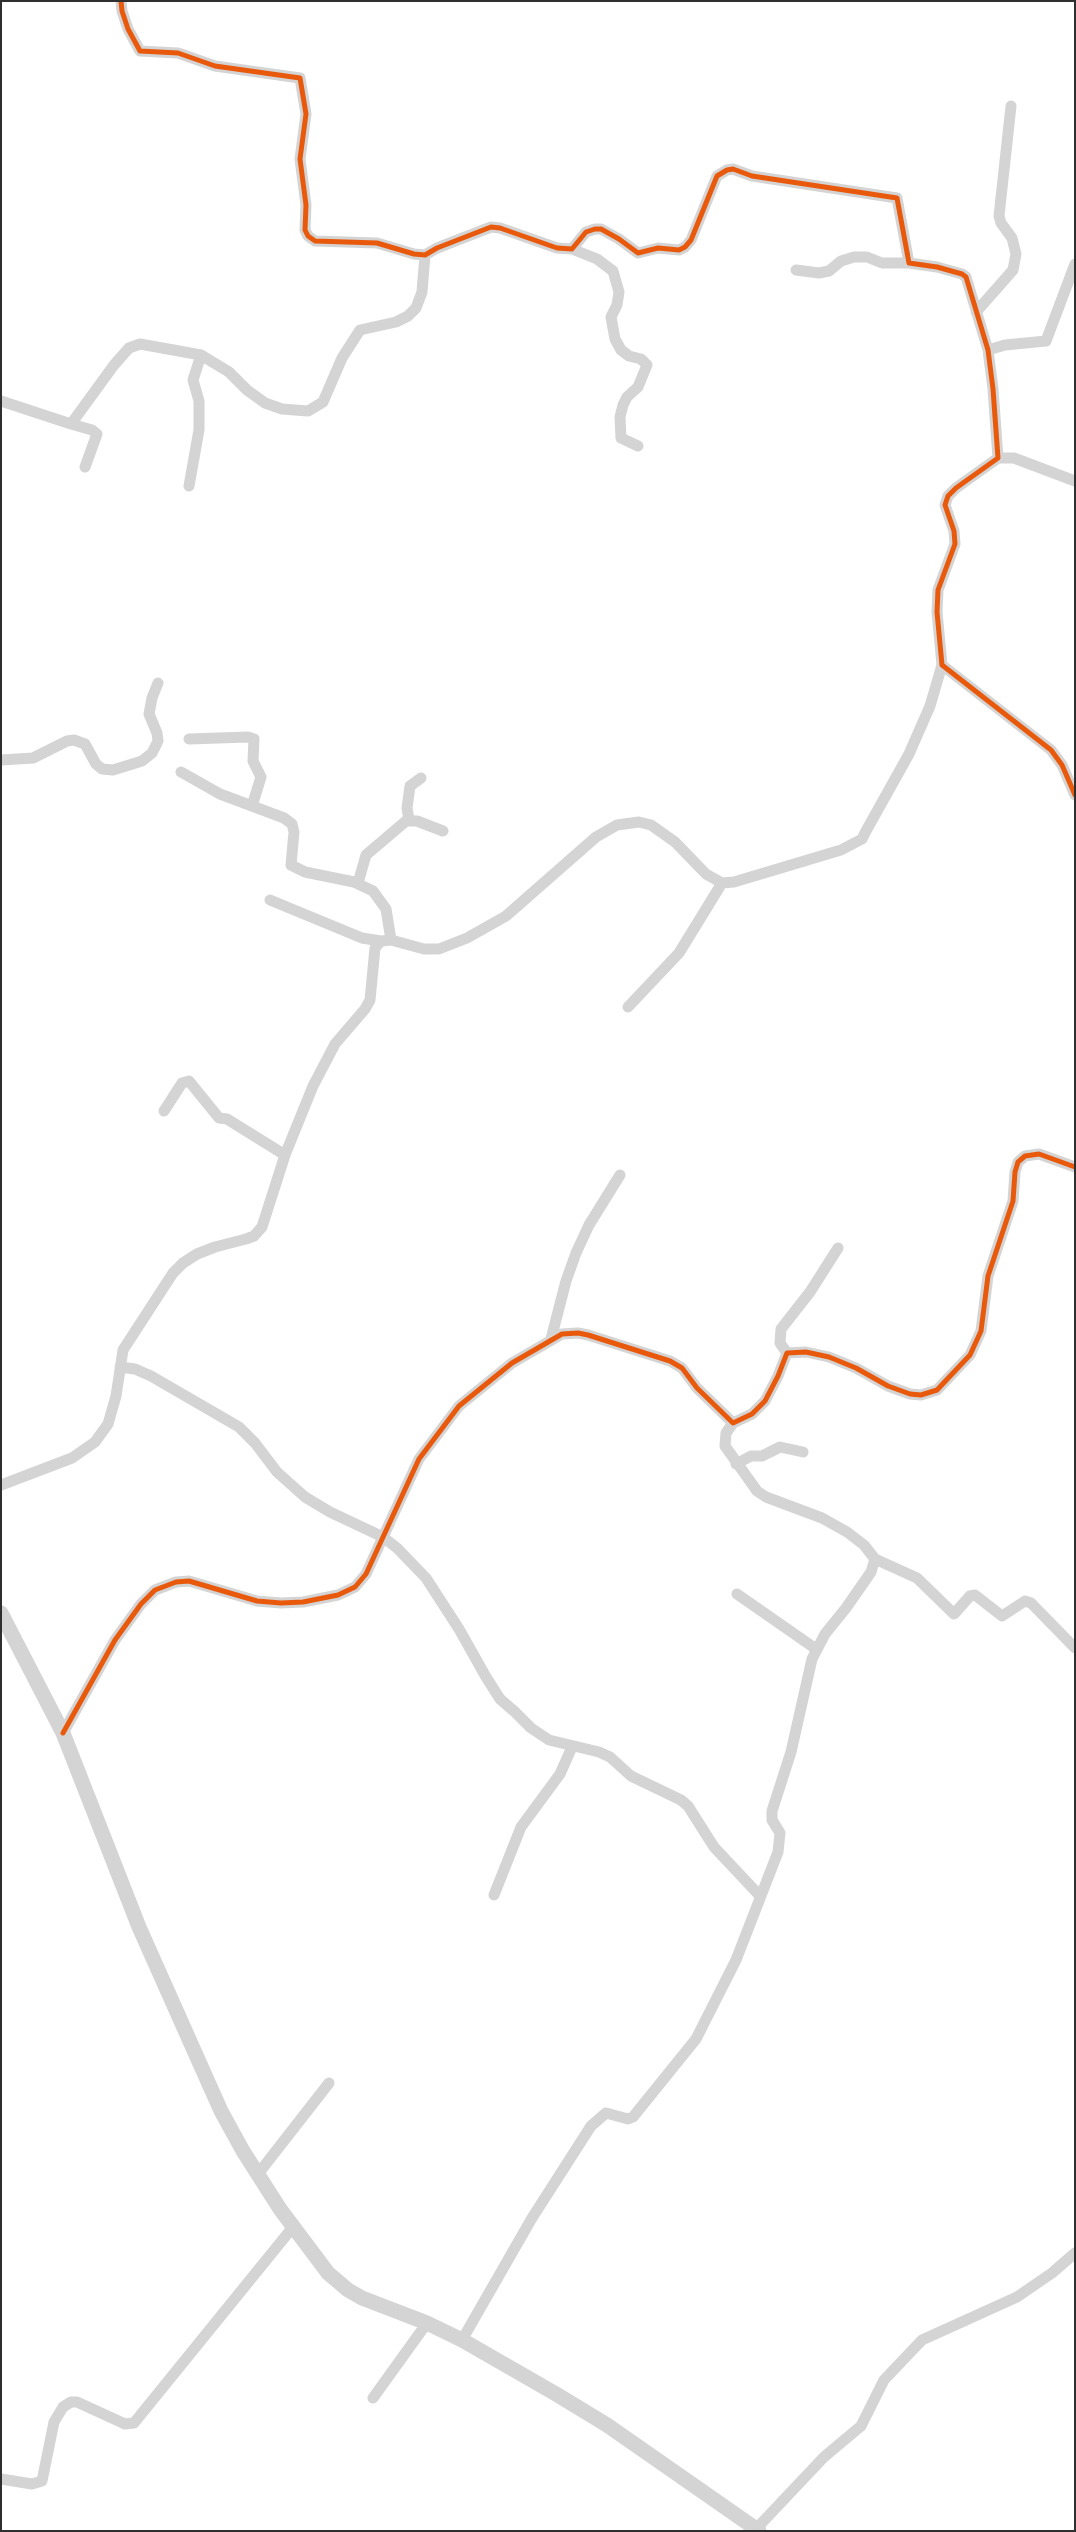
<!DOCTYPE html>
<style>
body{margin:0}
#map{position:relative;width:1076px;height:2532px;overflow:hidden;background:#fff;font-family:"Varela Round",sans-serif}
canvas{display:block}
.frame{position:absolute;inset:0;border:2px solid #2f2f2f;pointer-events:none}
</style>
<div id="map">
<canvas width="1076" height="2532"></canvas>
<div class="frame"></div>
</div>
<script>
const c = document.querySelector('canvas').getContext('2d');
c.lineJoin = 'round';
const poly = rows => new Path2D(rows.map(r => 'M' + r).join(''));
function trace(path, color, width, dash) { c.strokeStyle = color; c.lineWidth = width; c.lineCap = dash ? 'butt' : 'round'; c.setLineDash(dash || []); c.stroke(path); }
trace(poly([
 [121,1,122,11,128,29,140,51,178,53,215,66,300,78,306,114,300,159,306,205,305,230,308,236,315,241,377,243,414,254,425,255,437,248,491,227,500,228,557,248,572,249,586,232,595,229,601,229,619,239,638,253,658,248,679,250,685,247,691,240,717,176,727,170,733,169,752,176,897,198,909,263,937,267,962,274,966,277,988,350,993,389,998,458,956,488,948,496,945,505,954,531,955,544,938,590,937,612,942,665,1051,750,1062,765,1075,795],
 [572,249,597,259,613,271,619,292,617,305,611,317,615,339,621,350,629,356,641,359,647,365,638,387,627,397,623,405,620,417,621,438,638,446],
 [796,270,819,273,829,271,841,261,854,257,867,257,882,263,909,263],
 [976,312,1013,270,1016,254,1012,238,1001,223,999,216,1011,106],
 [988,350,1005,345,1046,341,1075,264],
 [1,401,71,424,114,365,129,348,140,344,201,355,229,372,247,390,265,403,282,409,308,411,323,402,342,358,360,330,396,322,408,316,416,308,422,292,425,255],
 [71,424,92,430,97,434,85,467],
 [998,458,1014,458,1075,481],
 [189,486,199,430,199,401,193,380,201,355],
 [189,739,248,737,254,739,253,761,261,777,252,806,284,818,292,824,294,832,291,865,305,872,354,882,373,891,386,909,391,940],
 [1,760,33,758,67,741,74,740,85,744,96,764,102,769,113,770,142,761,152,753,158,741,157,733,149,714,152,698,158,683],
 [181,772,220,794,252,806],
 [409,820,407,808,410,786,421,778],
 [358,883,366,855,406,821,417,821,443,831],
 [270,900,362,938,381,941],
 [628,1007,679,953,722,883],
 [164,1111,182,1083,189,1081,219,1118,227,1119,285,1155],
 [551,1339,566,1281,576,1253,589,1225,620,1175],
 [787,1353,780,1343,781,1329,810,1292,838,1248],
 [120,1367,135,1369,151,1376,239,1427,255,1443,277,1472,305,1497,330,1512,383,1537,397,1548,426,1578,459,1629,486,1677,500,1699,515,1712,531,1728,549,1740,599,1752,610,1757,631,1776,681,1800,688,1806,714,1847,760,1896],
 [736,1464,751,1456,762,1456,780,1447,803,1452],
 [1,1485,72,1458,95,1442,108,1424,116,1396,123,1350,173,1273,183,1263,197,1254,215,1247,246,1239,254,1236,262,1227,285,1155,313,1086,335,1044,365,1009,370,1000,375,948,381,941,391,940,424,949,439,949,467,938,506,916,596,837,617,825,639,822,651,825,675,842,706,874,722,883,734,882,841,850,862,839,866,831,909,754,930,706,942,665],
 [875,1559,917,1578,954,1614,970,1596,975,1595,1002,1616,1025,1601,1031,1603,1075,1648],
 [737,1594,816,1649],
 [63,1733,115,1640,141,1604,155,1590,176,1582,189,1581,257,1601,281,1603,303,1602,338,1595,355,1587,366,1574,419,1459,459,1406,512,1363,562,1334,578,1333,588,1335,670,1361,682,1368,697,1388,733,1423,752,1414,765,1401,778,1376,787,1353,806,1352,829,1357,856,1368,888,1386,910,1394,921,1395,937,1390,970,1355,981,1331,988,1276,1013,1201,1015,1172,1018,1162,1025,1156,1039,1154,1075,1167],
 [494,1895,521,1827,560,1774,572,1747],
 [258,2174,329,2083],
 [462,2340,532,2218,591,2126,606,2113,628,2119,633,2117,696,2039,736,1960,778,1852,780,1833,772,1820,772,1811,791,1752,812,1659,825,1634,846,1608,871,1572,875,1559,864,1545,847,1532,822,1518,766,1497,757,1491,725,1446,726,1433,733,1423],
 [373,2398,427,2323],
 [1,2479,32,2484,42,2481,54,2422,63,2407,71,2402,77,2402,125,2424,134,2423,293,2227],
 [756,2529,824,2457,861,2426,884,2380,922,2340,1017,2297,1052,2273,1075,2253]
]), '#d4d4d4', 11);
trace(poly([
 [1,1613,63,1733,139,1927,221,2111,243,2151,280,2209,328,2273,348,2290,362,2298,427,2323,462,2340,556,2394,607,2425,759,2531]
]), '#d4d4d4', 15);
trace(poly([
 [121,1,122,11,128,29,140,51,178,53,215,66,300,78,306,114,300,159,306,205,305,230,308,236,315,241,377,243,414,254,425,255,437,248,491,227,500,228,557,248,572,249,586,232,595,229,601,229,619,239,638,253,658,248,679,250,685,247,691,240,717,176,727,170,733,169,752,176,897,198,909,263,937,267,962,274,966,277,988,350,993,389,998,458,956,488,948,496,945,505,954,531,955,544,938,590,937,612,942,665,1051,750,1062,765,1075,795],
 [63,1733,115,1640,141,1604,155,1590,176,1582,189,1581,257,1601,281,1603,303,1602,338,1595,355,1587,366,1574,419,1459,459,1406,512,1363,562,1334,578,1333,588,1335,670,1361,682,1368,697,1388,733,1423,752,1414,765,1401,778,1376,787,1353,806,1352,829,1357,856,1368,888,1386,910,1394,921,1395,937,1390,970,1355,981,1331,988,1276,1013,1201,1015,1172,1018,1162,1025,1156,1039,1154,1075,1167]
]), '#e8590c', 5);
</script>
